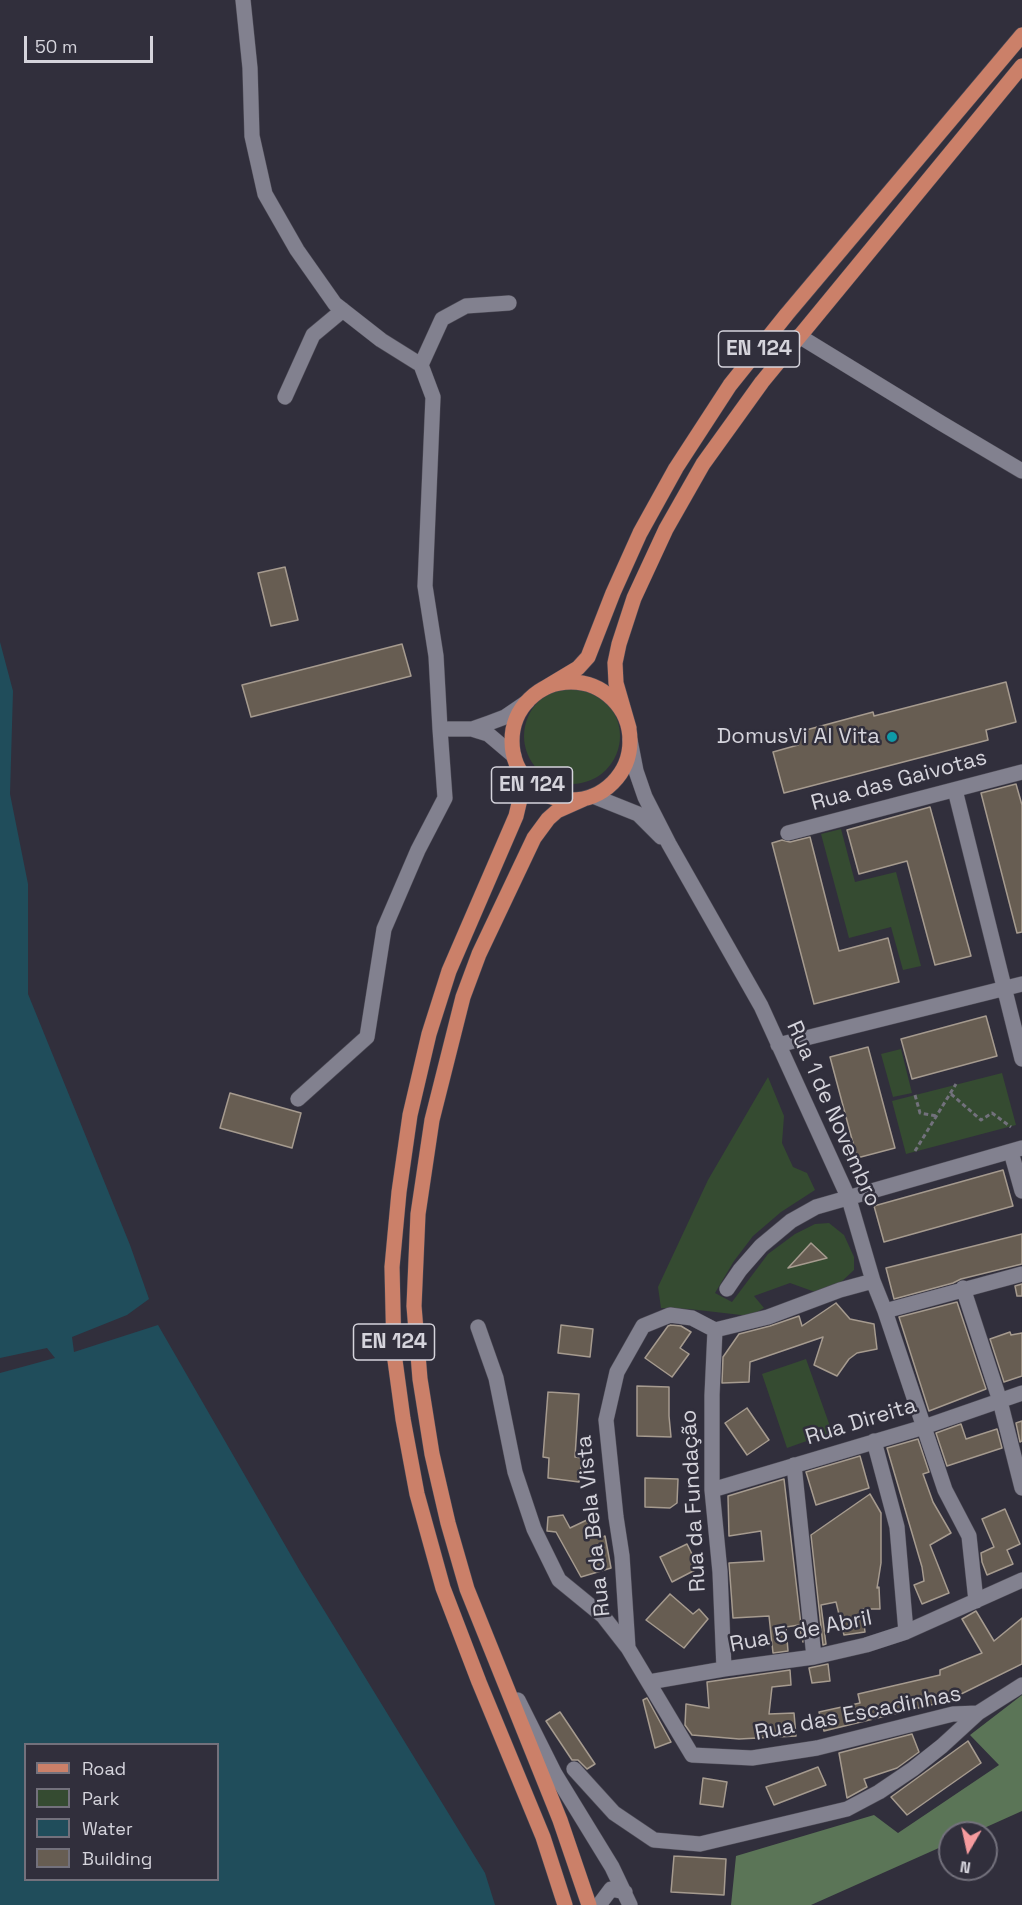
<!DOCTYPE html>
<meta charset="utf-8">
<style>
body{margin:0}
#map{position:relative;width:1022px;height:1905px;overflow:hidden;background:#312f3c;font-family:"Space Grotesk",sans-serif}
canvas{display:block}
.legend{position:absolute;left:24px;top:1743px;width:195px;height:138px;box-sizing:border-box;background:#312f3c;border:2px solid #73717c;margin:0;padding:8px 10px;list-style:none;font-size:18px;color:#d5d4dc}
.legend li{display:flex;align-items:center;gap:12px;height:30px}
.legend b{width:30px;border:2px solid #73717c}
.north{position:absolute;left:938px;top:1821px;width:60px;height:60px;box-sizing:border-box;background:#312f3c;border:2px solid #73717c;border-radius:50%;rotate:189deg;font-size:16px;font-weight:700;line-height:24px;text-align:center;color:#d5d4dc}
.north::after{content:'';display:block;margin:auto;width:21px;height:27px;background:#f59b9e;clip-path:polygon(50% 0,100% 100%,50% 72%,0 100%)}
.scale{position:absolute;left:24px;top:36px;width:129px;height:27px;box-sizing:border-box;border:3px solid #d5d4dc;border-top:0;padding-left:8px;font-size:18px;line-height:21px;white-space:nowrap;color:#d5d4dc;-webkit-text-stroke:4px #312f3c;paint-order:stroke}
</style>
<div id="map">
<canvas width="1022" height="1905"></canvas>
<ul class="legend">
<li><b style="height:8px;background:#cb8069"></b>Road</li>
<li><b style="height:16px;background:#354b31"></b>Park</li>
<li><b style="height:16px;background:#204d5b"></b>Water</li>
<li><b style="height:16px;background:#675d52"></b>Building</li>
</ul>
<div class="north">N</div>
<div class="scale">50 m</div>
</div>
<script>
const c = document.querySelector('canvas').getContext('2d');
c.lineJoin = 'round';
function fillPath(path, color) { c.fillStyle = color; c.fill(path, 'evenodd'); }
const poly = rows => new Path2D(rows.map(r => 'M' + r).join(''));
function trace(path, color, width, dash) { c.strokeStyle = color; c.lineWidth = width; c.lineCap = dash ? 'butt' : 'round'; c.setLineDash(dash || []); c.stroke(path); }
function drawText(font, color, halo, rows, align = 'center') {
  c.font = font + ' "Space Grotesk",sans-serif'; c.lineWidth = 5; c.setLineDash([]); c.textBaseline = 'middle'; c.strokeStyle = halo; c.fillStyle = color; for (const [text, x, y, turn = 0] of rows) {
    c.save(); c.translate(x, y); c.rotate((+turn || 0) * Math.PI / 180); c.textAlign = isNaN(turn) ? turn : align; if (halo) c.strokeText(text, 0, 0); c.fillText(text, 0, 0); c.restore();
  }
}
fillPath(poly([
 '524 736a48 48 0 1 1 96 0a48 48 0 1 1-96 0Z',
 [841,829,855,882,896,872,921,966,903,970,891,927,849,938,821,834],
 [901,1049,912,1093,893,1097,881,1054],
 [1002,1073,1016,1125,906,1154,892,1101],
 [768,1077,784,1116,782,1143,793,1167,807,1173,815,1190,781,1212,753,1236,734,1261,715,1293,732,1302,768,1254,795,1234,815,1224,829,1223,844,1235,854,1257,854,1270,839,1284,815,1292,790,1283,754,1296,764,1308,750,1316,689,1309,661,1308,658,1287,708,1180],
 [806,1359,832,1432,787,1448,762,1374]
]), '#354b31');
fillPath(poly([
 [1022,1695,1022,1811,973,1833,950,1833,950,1843,811,1905,731,1905,736,1856,874,1815,898,1833,999,1765,970,1735]
]), '#5b7557');
fillPath(poly([
 [0,642,13,691,10,794,28,884,28,994,130,1245,149,1299,127,1315,72,1337,74,1352,158,1325,300,1571,485,1873,495,1905,0,1905,0,1373,55,1358,47,1348,0,1358],
 [26,1744,218,1744,218,1880,26,1880]
]), '#204d5b');
const building = poly([
 [285,567,298,620,271,626,258,573,285,567],
 [402,644,411,676,251,717,242,685,402,644],
 [1006,682,1016,722,986,730,988,740,784,793,773,752,798,745,795,733,873,712,874,716,1006,682],
 [1016,784,1022,805,1022,932,1017,933,981,793,1016,784],
 [930,807,971,956,935,965,907,861,859,874,847,830,930,807],
 [810,837,839,951,888,938,899,982,814,1004,772,843,782,840,790,842,810,837],
 [986,1016,997,1056,912,1079,901,1039,986,1016],
 [868,1047,895,1148,857,1158,830,1057,868,1047],
 [230,1093,301,1113,292,1148,220,1128,230,1093],
 [1003,1170,1013,1206,884,1242,874,1206,1003,1170],
 [1022,1234,1022,1264,961,1279,953,1283,894,1299,886,1268,1022,1234],
 [811,1243,827,1258,788,1268,811,1243],
 [1022,1284,1022,1296,1017,1296,1015,1286,1022,1284],
 [957,1302,986,1389,929,1411,899,1317,957,1302],
 [836,1303,850,1319,874,1324,877,1349,857,1353,849,1359,837,1376,814,1365,823,1337,750,1362,749,1382,722,1383,723,1357,739,1334,770,1326,799,1316,802,1326,836,1303],
 [561,1325,593,1329,590,1357,558,1353,561,1325],
 [671,1325,681,1326,691,1332,680,1348,689,1354,672,1377,645,1358,668,1326,671,1325],
 [1010,1332,1011,1335,1022,1333,1022,1376,1004,1382,990,1339,1010,1332],
 [637,1386,669,1387,669,1416,671,1437,637,1436,637,1386],
 [548,1392,579,1394,575,1457,582,1458,579,1482,548,1478,549,1458,543,1457,548,1392],
 [747,1408,769,1440,747,1455,725,1423,747,1408],
 [1022,1421,1022,1441,1020,1442,1016,1423,1022,1421],
 [961,1424,966,1439,997,1429,1002,1448,947,1466,936,1433,961,1424],
 [918,1439,929,1472,923,1474,933,1502,951,1533,930,1545,949,1593,922,1604,914,1585,924,1581,922,1567,887,1448,918,1439],
 [860,1456,869,1488,816,1505,806,1472,860,1456],
 [645,1478,678,1479,677,1503,670,1508,645,1507,645,1478],
 [784,1479,803,1642,799,1625,786,1627,788,1651,773,1653,769,1616,733,1618,729,1563,764,1561,761,1531,729,1536,728,1496,784,1479],
 [870,1494,881,1513,881,1563,877,1588,879,1587,880,1609,862,1609,865,1632,844,1635,836,1602,821,1605,826,1644,823,1645,811,1535,870,1494],
 [1005,1509,1020,1544,1007,1550,1013,1564,987,1575,982,1562,981,1553,994,1547,982,1519,1005,1509],
 [563,1515,570,1528,589,1519,599,1539,605,1536,611,1568,581,1577,556,1532,547,1531,548,1517,563,1515],
 [687,1544,699,1568,672,1582,660,1557,687,1544],
 [670,1594,693,1614,699,1609,708,1619,684,1648,646,1620,670,1594],
 [976,1611,994,1641,1022,1618,1022,1664,947,1701,824,1731,819,1712,860,1703,858,1694,940,1675,940,1670,982,1653,962,1619,976,1611],
 [828,1664,830,1681,812,1683,809,1668,828,1664],
 [790,1670,791,1685,772,1687,769,1714,794,1713,796,1736,739,1739,692,1735,685,1725,686,1704,709,1708,707,1682,790,1670],
 [647,1698,671,1742,655,1748,643,1700,647,1698],
 [560,1712,595,1764,587,1769,578,1760,572,1760,546,1721,560,1712],
 [912,1734,919,1752,897,1768,864,1779,867,1787,847,1798,839,1753,912,1734],
 [968,1741,981,1763,907,1815,891,1797,968,1741],
 [818,1767,826,1785,774,1805,766,1787,818,1767],
 [703,1778,727,1782,723,1807,700,1804,703,1778],
 [674,1856,726,1859,724,1895,671,1892,674,1856]
]);
fillPath(building, '#675d52');
trace(building, '#a69b8f', 1.5);
const minor = poly([
 [243,0,250,68,252,136,265,194,297,250,335,304,381,340,421,365,433,397,425,586,436,656,440,729,472,729,489,723,505,717,527,702],
 [799,336,941,423,1022,471],
 [421,365,442,319,466,306,509,303],
 [285,397,313,335,343,310],
 [472,729,488,734,514,756],
 [630,740,636,771,645,797,669,844,761,1006,849,1199,873,1281,885,1311,945,1490,969,1536,976,1601],
 [955,790,1022,1059],
 [593,796,638,814,661,837],
 [788,833,1022,772],
 [778,1045,1022,984],
 [298,1099,367,1037,384,929,418,850,445,798,440,729],
 [1011,1152,1022,1191],
 [963,1288,1000,1401,1022,1488],
 [727,1289,740,1270,761,1246,791,1221,816,1207,1022,1148],
 [885,1311,1022,1274],
 [478,1327,496,1378,515,1472,534,1529,559,1580,603,1616,628,1648,692,1755,752,1758,817,1748,953,1714,978,1713],
 [715,1330,712,1395,712,1490,720,1572,724,1669],
 [874,1441,897,1527,906,1632],
 [794,1465,814,1657],
 [712,1490,924,1427,1022,1393],
 [628,1648,622,1556,616,1517,606,1420,617,1372,643,1326,670,1315,692,1318,715,1330,768,1317,840,1290,873,1281],
 [649,1682,724,1669,814,1657,866,1645,906,1632,1022,1580],
 [518,1700,555,1774,612,1867,630,1905],
 [574,1769,614,1813,654,1840,700,1844,847,1809,879,1792,913,1769,942,1746,978,1713,1022,1685],
 [599,1905,611,1889,625,1892]
]);
const primary = poly([
 '512 741a59 59 0 1 1 118 0a59 59 0 1 1-118 0Z',
 [543,689,578,668,588,657,613,593,640,533,676,468,730,385,787,314,1022,35],
 [629,728,616,683,615,663,619,644,634,598,666,529,703,464,762,382,1022,66],
 [520,772,521,795,516,816,449,971,429,1034,410,1115,399,1192,392,1267,394,1353,403,1419,417,1494,443,1588,479,1682,543,1837,565,1905],
 [584,799,557,811,548,819,534,838,479,954,463,997,432,1120,418,1214,414,1306,420,1379,432,1454,448,1523,467,1589,560,1820,589,1905]
]);
trace(minor, '#4e4c57', 16);
trace(primary, '#4e4c57', 16);
trace(poly([
 [951,1094,981,1120,992,1113,1011,1127],
 [915,1095,920,1113,937,1116],
 [915,1151,956,1084]
]), '#72717c', 3, [4.5, 3]);
trace(minor, '#82818f', 15);
trace(primary, '#cb8069', 15);
for (const [x, y, r, color] of [
 [892,737,6,"#0f9aa8"]
]) { const dot = new Path2D(); dot.arc(x, y, r, 0, 2 * Math.PI); c.fillStyle = color; c.fill(dot); trace(dot, '#312f3c', 2); }
for (const [x, y, w] of [
 [759,349,81],
 [532,785,81],
 [394,1342,81]
]) { const box = new Path2D(); box.roundRect(x - w / 2, y - 18, w, 36, 4.5); c.fillStyle = '#312f3c'; c.fill(box); trace(box, '#d5d4dc', 1.5); }
drawText('bold 21px', '#d5d4dc', null, [
 ["EN 124",759,349],
 ["EN 124",532,785],
 ["EN 124",394,1342]
]);
drawText('22px', '#d5d4dc', '#312f3c', [
 ["DomusVi Al Vita",880,737]
], 'right');
drawText('22px', '#d5d4dc', '#312f3c', [
 ["Rua das Gaivotas",899,781,-15],
 ["Rua 1 de Novembro",833,1114,66],
 ["Rua Direita",861,1422,-17],
 ["Rua da Fundação",694,1501,-93],
 ["Rua da Bela Vista",594,1526,-96],
 ["Rua 5 de Abril",801,1632,-11],
 ["Rua das Escadinhas",858,1714,-11]
]);
</script>
